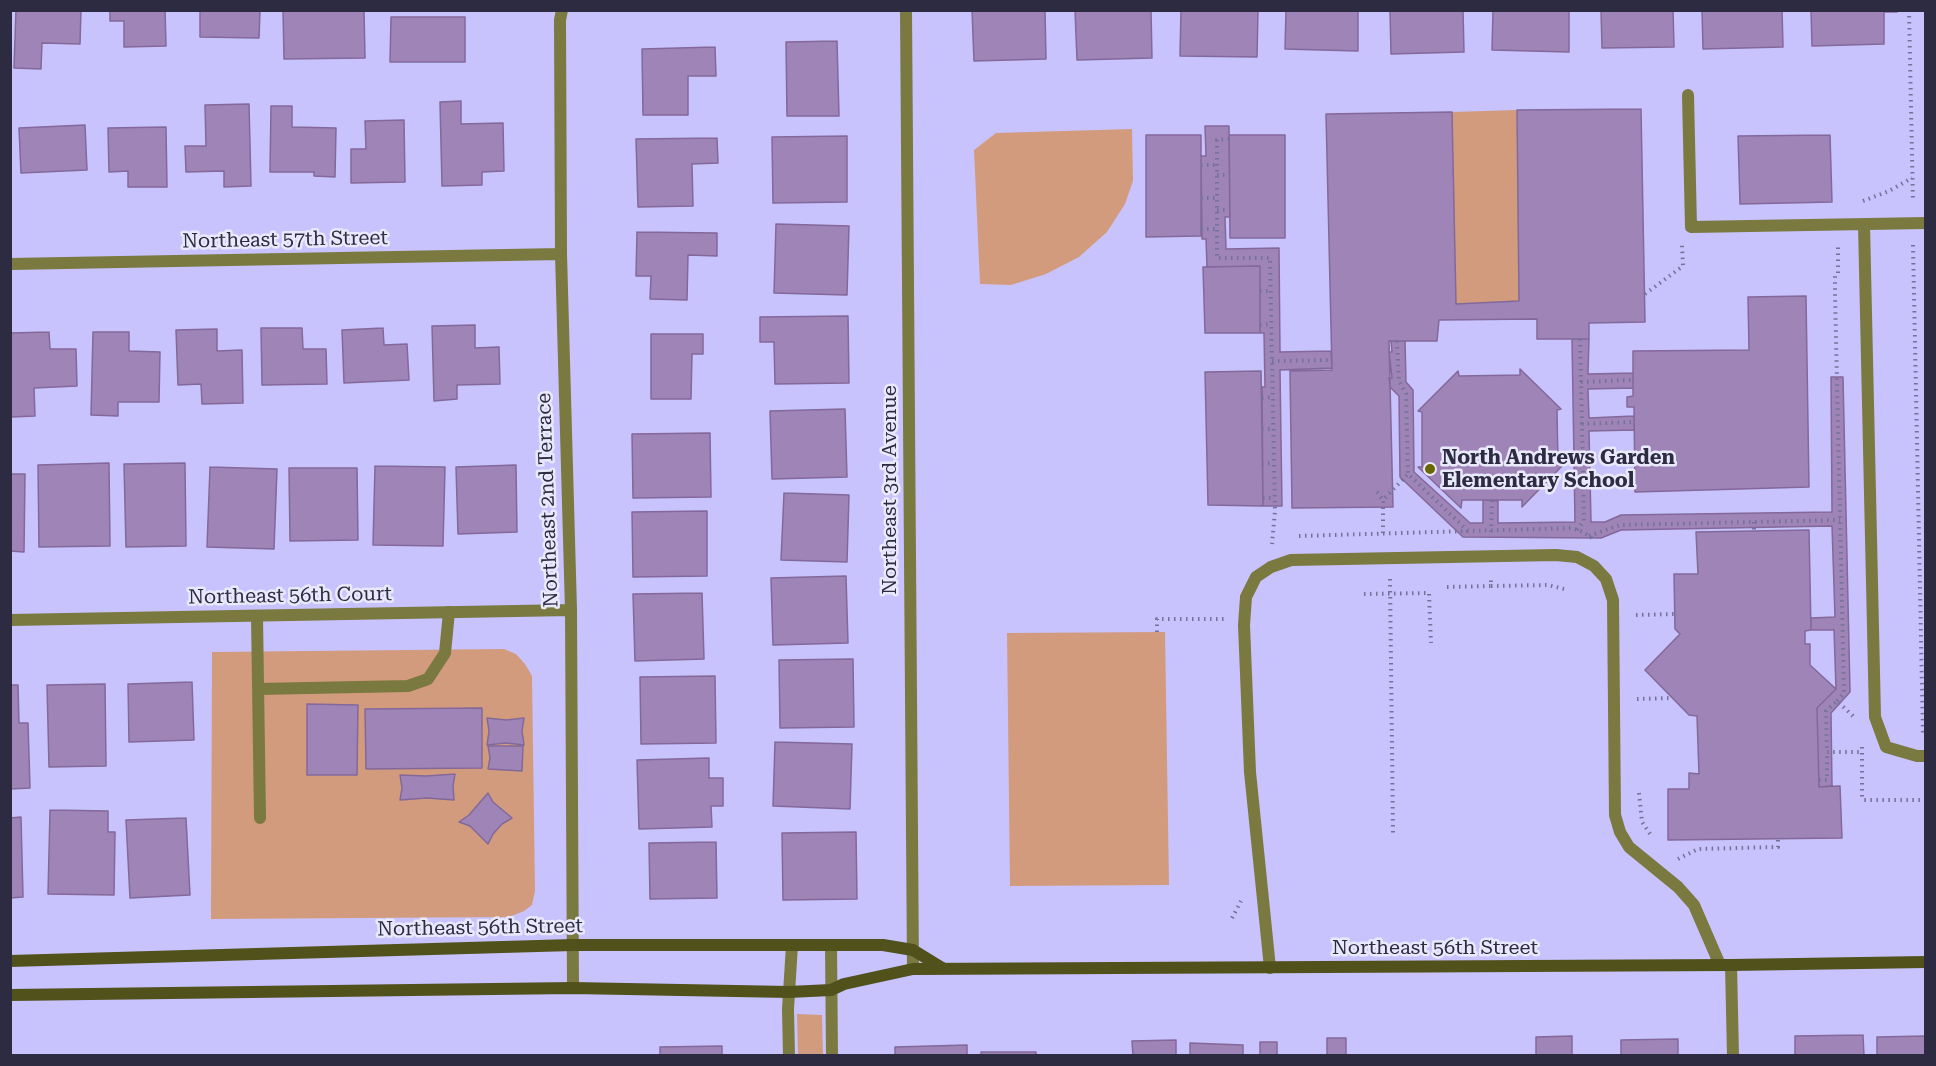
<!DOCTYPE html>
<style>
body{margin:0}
#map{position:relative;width:1936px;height:1066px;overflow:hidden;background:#c8c3fd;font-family:"Roboto Serif",serif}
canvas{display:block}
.frame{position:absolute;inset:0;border:12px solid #2d2b42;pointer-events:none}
</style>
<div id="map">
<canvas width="1936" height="1066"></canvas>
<div class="frame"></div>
</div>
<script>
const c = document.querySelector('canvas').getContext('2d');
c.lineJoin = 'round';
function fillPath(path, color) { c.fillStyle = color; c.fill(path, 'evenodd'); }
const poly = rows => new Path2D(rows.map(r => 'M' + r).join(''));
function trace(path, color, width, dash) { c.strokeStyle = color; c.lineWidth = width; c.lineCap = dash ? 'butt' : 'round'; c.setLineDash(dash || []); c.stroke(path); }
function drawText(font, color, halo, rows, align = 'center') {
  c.font = font + ' "Roboto Serif",serif'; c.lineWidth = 5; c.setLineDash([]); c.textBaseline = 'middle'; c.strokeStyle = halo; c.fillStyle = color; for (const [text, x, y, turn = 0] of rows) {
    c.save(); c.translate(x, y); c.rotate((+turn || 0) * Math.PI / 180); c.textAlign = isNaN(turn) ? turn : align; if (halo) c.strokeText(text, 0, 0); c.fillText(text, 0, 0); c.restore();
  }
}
fillPath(poly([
 [1517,110,1519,301,1456,304,1452,112],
 [1132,129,1133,181,1125,204,1107,232,1079,257,1046,274,1011,285,980,284,974,150,996,133],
 [1165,632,1169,885,1010,886,1007,633],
 [504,649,516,654,525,664,532,676,535,891,532,905,524,911,509,917,211,919,212,652],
 [797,1014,822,1015,823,1055,798,1055]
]), '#d39b7e');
const building = poly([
 [16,10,81,10,80,44,42,43,41,69,14,68,16,10],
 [110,10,165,10,166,46,124,47,124,21,110,21,110,10],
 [200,10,260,10,259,38,200,37,200,10],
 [283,10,364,10,365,58,284,59,283,10],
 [972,10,1045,10,1046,59,974,61,972,10],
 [1075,10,1151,10,1152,58,1077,60,1075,10],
 [1181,10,1258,10,1257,57,1180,56,1181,10],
 [1286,10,1358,10,1358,51,1285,49,1286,10],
 [1390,10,1463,10,1464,52,1391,54,1390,10],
 [1493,10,1569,10,1569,52,1492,50,1493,10],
 [1601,10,1673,10,1674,47,1602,48,1601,10],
 [1702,10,1782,10,1783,47,1703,49,1702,10],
 [1811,10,1897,10,1897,12,1884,12,1884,44,1812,46,1811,10],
 [391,17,465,17,465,62,390,62,391,17],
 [837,41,839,116,787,116,786,42,837,41],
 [715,47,716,76,688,76,688,115,643,115,642,49,715,47],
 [461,101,461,124,503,123,504,171,482,172,482,185,442,186,440,102,461,101],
 [249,104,251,186,224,187,224,171,186,172,185,146,206,146,205,105,249,104],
 [271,106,292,106,292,127,336,128,335,177,314,176,314,172,270,172,271,106],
 [1641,109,1645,322,1589,323,1589,339,1537,339,1537,319,1439,320,1437,341,1389,341,1393,507,1292,508,1290,371,1332,370,1326,114,1452,112,1456,304,1519,301,1517,110,1641,109],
 [404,120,405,182,351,183,351,149,366,149,365,121,404,120],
 [85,125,87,170,21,173,19,128,85,125],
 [1205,126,1229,126,1230,217,1225,217,1226,249,1279,248,1280,352,1331,351,1332,368,1280,370,1282,506,1263,506,1262,387,1265,387,1264,333,1260,333,1260,266,1207,267,1206,239,1202,239,1201,156,1206,156,1205,126],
 [166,127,167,187,128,187,128,171,109,172,108,128,166,127],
 [1146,135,1201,135,1201,236,1146,237,1146,135],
 [1229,135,1285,135,1285,238,1230,238,1229,135],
 [1830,135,1832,202,1740,204,1738,136,1830,135],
 [847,136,847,202,773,203,772,137,847,136],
 [717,138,718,163,692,164,693,206,638,207,636,139,717,138],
 [776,224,849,226,847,295,774,293,776,224],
 [637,232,717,233,717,256,688,255,687,300,650,299,651,276,636,276,637,232],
 [1260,266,1260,333,1205,333,1203,267,1260,266],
 [1806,296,1809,487,1635,492,1634,407,1627,407,1627,397,1633,396,1633,351,1749,350,1748,297,1806,296],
 [848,316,849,383,775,384,774,342,760,342,760,317,848,316],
 [475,325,475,348,499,347,500,384,457,385,457,399,434,401,432,326,475,325],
 [261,328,302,328,303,349,326,349,327,384,262,385,261,328],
 [383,328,384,345,407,344,409,380,344,383,342,330,383,328],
 [217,329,217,351,242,350,243,403,202,404,201,384,178,385,176,330,217,329],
 [49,332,50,349,76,349,77,386,34,388,35,416,11,417,10,333,49,332],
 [93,332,129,332,129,351,160,352,159,402,118,402,118,416,91,415,93,332],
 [651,334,703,334,703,354,692,354,691,399,651,399,651,334],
 [1572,339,1589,339,1588,374,1633,373,1633,388,1588,389,1589,418,1634,416,1634,430,1589,431,1591,522,1605,522,1621,515,1832,512,1831,377,1843,377,1850,692,1831,713,1832,786,1819,787,1817,708,1836,689,1834,630,1811,630,1811,618,1835,617,1832,526,1621,530,1601,538,1463,537,1400,477,1399,396,1390,387,1389,378,1392,378,1389,352,1392,352,1391,341,1405,341,1406,382,1413,390,1414,472,1470,523,1483,523,1483,500,1498,501,1498,523,1575,522,1572,339],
 [1520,369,1561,409,1557,410,1558,465,1563,465,1522,507,1522,500,1462,500,1461,508,1418,467,1422,467,1422,412,1418,411,1458,371,1459,376,1520,375,1520,369],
 [1261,371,1263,506,1208,505,1205,372,1261,371],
 [845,409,847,477,772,479,770,411,845,409],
 [710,433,711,497,633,498,632,434,710,433],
 [109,463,110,546,39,547,38,465,109,463],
 [185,463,186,546,126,547,124,464,185,463],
 [516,465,517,532,458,534,456,467,516,465],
 [375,466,445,467,443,546,373,545,375,466],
 [210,467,277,469,274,549,207,547,210,467],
 [289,468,357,468,358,540,290,541,289,468],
 [10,474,25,474,24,552,10,551,10,474],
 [784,493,849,495,847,562,781,560,784,493],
 [707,511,707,576,633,577,632,512,707,511],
 [1809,530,1811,630,1805,631,1805,644,1810,644,1810,665,1836,689,1817,708,1819,787,1840,786,1842,838,1668,840,1668,789,1689,789,1689,773,1699,774,1697,716,1689,715,1645,670,1680,634,1675,629,1674,574,1698,574,1696,532,1809,530],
 [846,576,848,643,773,645,771,578,846,576],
 [702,593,704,659,635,661,633,594,702,593],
 [853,659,854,727,780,728,779,660,853,659],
 [715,676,716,743,641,744,640,677,715,676],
 [192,682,194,740,129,742,128,684,192,682],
 [105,684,106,766,49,767,47,685,105,684],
 [10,685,18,685,19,723,28,723,30,788,10,789,10,685],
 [307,704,358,705,357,775,307,775,307,704],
 [482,708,482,768,366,769,365,709,482,708],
 [487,718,506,720,524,718,522,731,524,745,506,743,487,745,489,731,487,718],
 [775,742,852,744,850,809,773,806,775,742],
 [488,746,523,746,522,771,488,769,490,758,488,746],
 [709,758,709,778,723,778,723,806,711,806,712,827,639,829,637,760,709,758],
 [455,774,453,786,454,800,427,798,400,800,402,788,400,775,426,776,455,774],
 [488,793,493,802,512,818,502,824,493,834,488,844,470,826,459,822,469,815,488,793],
 [50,810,108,811,108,832,115,832,114,895,48,894,50,810],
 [21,817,23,897,10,898,10,818,21,817],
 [186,818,190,895,130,898,126,820,186,818],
 [856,832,857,899,783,900,782,833,856,832],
 [716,842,717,898,650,899,649,843,716,842],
 [1863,1035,1864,1056,1795,1056,1795,1036,1863,1035],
 [1572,1036,1572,1056,1536,1056,1536,1037,1572,1036],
 [1926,1036,1926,1056,1877,1056,1877,1037,1926,1036],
 [1327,1038,1346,1038,1346,1056,1327,1056,1327,1038],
 [1678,1039,1678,1056,1621,1056,1621,1040,1678,1039],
 [1176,1040,1176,1056,1133,1056,1132,1041,1176,1040],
 [1260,1042,1277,1042,1277,1056,1260,1056,1260,1042],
 [1190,1043,1243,1045,1243,1056,1190,1056,1190,1043],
 [967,1045,967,1056,895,1056,895,1047,967,1045],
 [722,1046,722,1056,660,1056,660,1047,722,1046],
 [981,1052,1036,1052,1036,1056,981,1056,981,1052]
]);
fillPath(building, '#9f84b8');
trace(building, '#83689a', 1.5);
trace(poly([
 [1909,10,1913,202],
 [1229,139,1217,140,1217,258,1270,258,1275,511,1272,544],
 [1201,165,1217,165],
 [1217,175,1229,175],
 [1201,198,1217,198],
 [1863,201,1889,191,1912,178],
 [1217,210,1229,210],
 [1201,229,1217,229],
 [1913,245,1923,736],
 [1260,291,1271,291],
 [1645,294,1683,266,1682,245],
 [1260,325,1271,324],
 [1580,339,1581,382],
 [1397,341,1399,381,1406,394,1408,474,1468,531],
 [1272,361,1332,360],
 [1262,398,1273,397],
 [1582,424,1581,382,1633,380],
 [1262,429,1274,429],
 [1262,464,1274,463],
 [1377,492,1383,500],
 [1263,498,1275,498],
 [1754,522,1754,531],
 [1577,530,1584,521,1582,424,1634,422],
 [1491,532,1492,500],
 [1383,533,1383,500,1408,474],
 [1299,536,1572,528,1583,532,1592,538],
 [1589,536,1620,525,1840,520],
 [1390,579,1393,833],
 [1491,586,1548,585,1568,590],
 [1447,587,1491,586,1491,576],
 [1364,594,1429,593,1431,643],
 [1636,615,1675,614],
 [1157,632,1157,619,1225,619],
 [1637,699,1672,698],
 [1837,701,1844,693,1835,293,1835,276,1838,273,1838,244],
 [1853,716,1837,701,1826,711,1827,752,1862,752],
 [1862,747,1862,797,1864,800,1924,800],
 [1819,780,1827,780,1827,752],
 [1639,793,1642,822,1650,834],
 [1678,859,1698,849,1778,847,1778,838],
 [1232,918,1241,901]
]), '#757299', 4, [1.5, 4.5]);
trace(poly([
 [1688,95,1691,227,1926,223],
 [1864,224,1875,717,1886,747,1917,756,1926,756],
 [257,616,260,818],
 [258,689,408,686,428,679,445,653,449,612],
 [1270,968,1250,772,1244,625,1246,597,1256,577,1271,567,1291,560,1556,555,1577,557,1594,566,1606,579,1613,600,1615,815,1620,832,1629,847,1678,887,1694,905,1720,965]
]), '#7a793f', 12);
trace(poly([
 [562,10,560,20,561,254,571,610,573,988],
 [906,10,913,969],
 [10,264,561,254],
 [10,620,571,610],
 [831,945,832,1056],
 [1731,965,1733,1056],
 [789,1056,788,1009,792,945]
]), '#7a793f', 12);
trace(poly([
 [10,961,573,945,883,945,913,950,944,969],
 [10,995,573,988,789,992,831,990,844,984,913,969,1731,965,1926,962]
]), '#51511c', 12);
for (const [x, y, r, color] of [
 [1430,469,6,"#696701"]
]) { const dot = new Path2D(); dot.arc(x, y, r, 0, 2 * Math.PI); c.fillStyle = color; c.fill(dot); trace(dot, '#eae9fb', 2); }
drawText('20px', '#2d2b42', '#eae9fb', [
 ["Northeast 57th Street",285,240,-1],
 ["Northeast 3rd Avenue",890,490,-90],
 ["Northeast 2nd Terrace",548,500,-92],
 ["Northeast 56th Court",290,596,-1],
 ["Northeast 56th Street",480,928,-1],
 ["Northeast 56th Street",1435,948]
]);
drawText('bold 20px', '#2d2b42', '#eae9fb', [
 ["North Andrews Garden",1442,458],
 ["Elementary School",1442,481]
], 'left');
</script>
